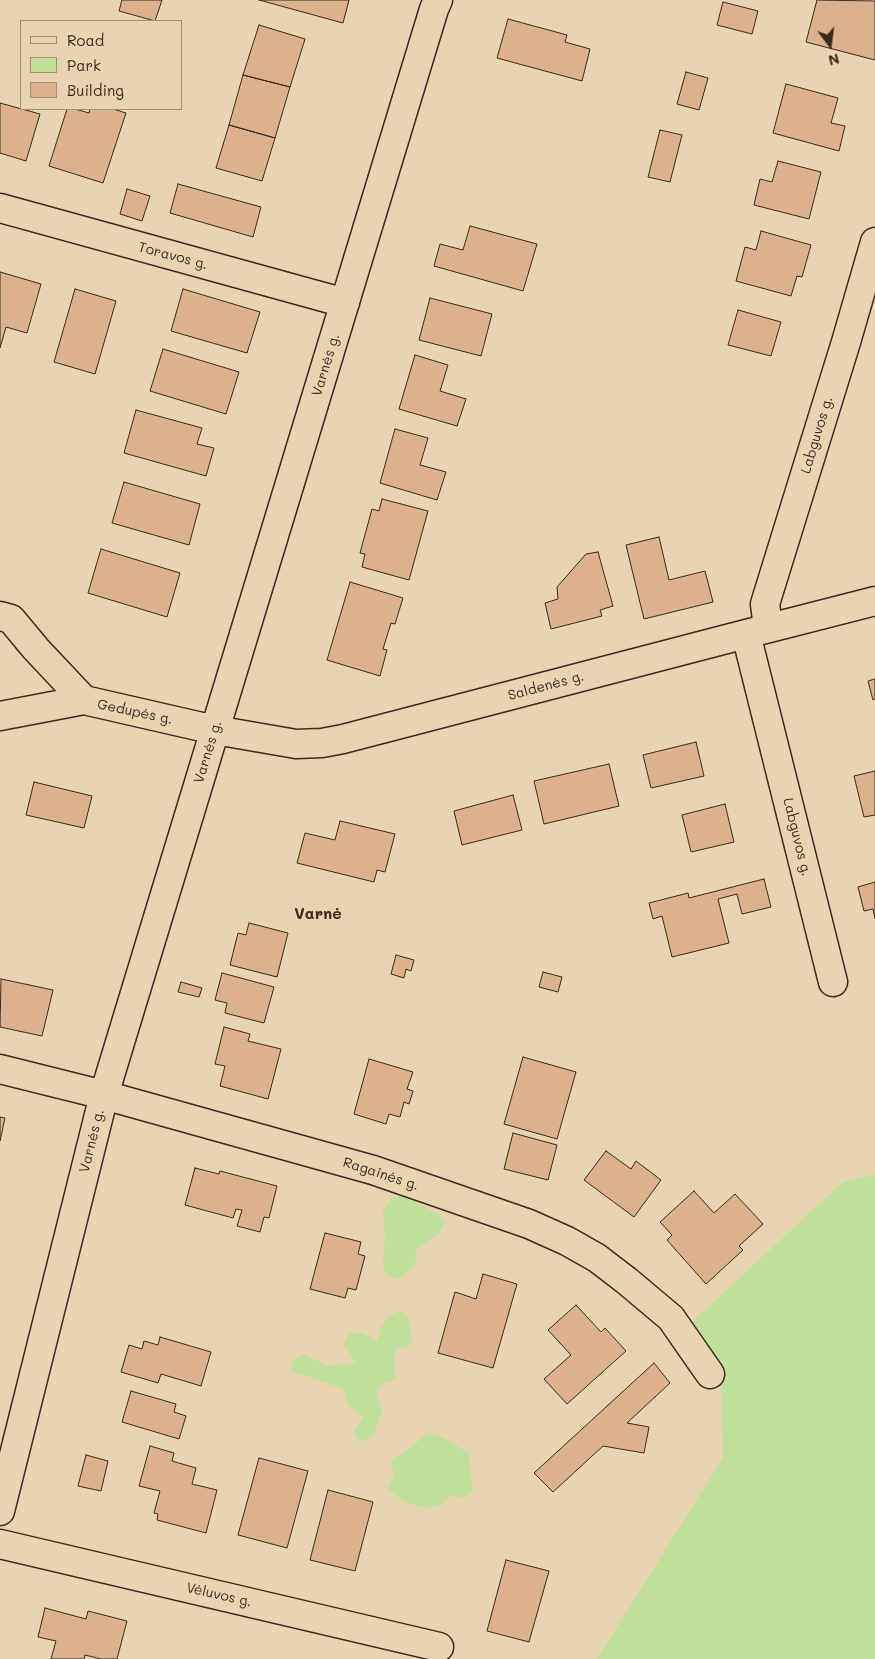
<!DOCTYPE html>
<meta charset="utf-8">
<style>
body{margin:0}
#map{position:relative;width:875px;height:1659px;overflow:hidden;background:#e9d4b2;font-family:Mali,sans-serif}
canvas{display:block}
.legend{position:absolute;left:20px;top:20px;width:162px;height:90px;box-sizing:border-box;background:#e9d4b2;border:1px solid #a39077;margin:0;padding:6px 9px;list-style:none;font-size:15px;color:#3b2a1e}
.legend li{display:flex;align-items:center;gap:10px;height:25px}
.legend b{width:25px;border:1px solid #a39077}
.north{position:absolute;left:805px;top:20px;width:50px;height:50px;-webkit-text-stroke:4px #e9d4b2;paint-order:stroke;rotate:165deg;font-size:14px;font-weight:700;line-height:20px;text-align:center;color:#3b2a1e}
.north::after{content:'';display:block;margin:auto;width:18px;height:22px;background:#3b2a1e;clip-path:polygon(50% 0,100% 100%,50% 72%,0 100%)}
</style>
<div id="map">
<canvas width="875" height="1659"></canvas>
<ul class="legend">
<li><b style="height:6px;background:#e9d4b2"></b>Road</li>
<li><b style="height:14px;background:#bfe19a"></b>Park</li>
<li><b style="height:14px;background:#dcb28e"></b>Building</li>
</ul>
<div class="north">N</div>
</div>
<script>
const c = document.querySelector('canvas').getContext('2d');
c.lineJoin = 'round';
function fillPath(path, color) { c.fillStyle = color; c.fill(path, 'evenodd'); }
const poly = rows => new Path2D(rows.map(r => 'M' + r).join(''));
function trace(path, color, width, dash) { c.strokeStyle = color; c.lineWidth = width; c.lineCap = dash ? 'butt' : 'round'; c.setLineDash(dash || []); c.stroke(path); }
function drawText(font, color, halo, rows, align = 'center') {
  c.font = font + ' Mali,sans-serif'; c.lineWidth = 4; c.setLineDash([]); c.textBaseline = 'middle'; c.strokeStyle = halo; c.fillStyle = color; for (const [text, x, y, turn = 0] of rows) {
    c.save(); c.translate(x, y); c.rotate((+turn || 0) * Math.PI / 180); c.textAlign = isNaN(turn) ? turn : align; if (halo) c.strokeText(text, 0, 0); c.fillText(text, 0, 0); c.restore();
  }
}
fillPath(poly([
 [875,1175,875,1659,597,1659,723,1458,721,1376,689,1325,843,1182],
 [400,1195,431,1210,446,1221,439,1233,416,1250,415,1267,396,1280,384,1272,383,1260,385,1240,383,1210,392,1198],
 [400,1311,408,1317,411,1336,414,1342,405,1349,396,1349,394,1357,395,1379,380,1385,376,1392,382,1410,374,1435,359,1443,354,1432,363,1417,349,1405,343,1389,290,1370,292,1361,302,1354,315,1359,325,1366,356,1363,344,1344,349,1333,362,1333,377,1341,380,1329,389,1316],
 [428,1432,446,1439,468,1453,473,1490,462,1498,451,1495,443,1503,431,1508,413,1505,400,1499,388,1488,394,1475,391,1460,412,1447]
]), '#bfe19a');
const building = poly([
 [122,0,162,0,155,21,119,11,122,0],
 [259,0,349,0,343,23,259,0],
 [817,0,875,1,875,60,806,42,817,0],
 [723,2,758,11,752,34,717,25,723,2],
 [508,19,567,35,565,42,590,49,582,81,497,58,508,19],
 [259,25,305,39,290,87,243,75,259,25],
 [686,72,708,78,699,110,677,104,686,72],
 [243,75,290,87,275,138,229,125,243,75],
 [786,84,838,98,831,123,845,126,839,151,773,133,786,84],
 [0,103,40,114,26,161,0,153,0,103],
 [67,109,75,109,89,113,90,109,113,109,126,113,103,183,49,166,67,109],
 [229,125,275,138,262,181,216,168,229,125],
 [660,130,682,135,670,182,648,177,660,130],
 [778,161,821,172,809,219,754,205,760,179,772,182,778,161],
 [178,184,261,207,253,237,170,213,178,184],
 [127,189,150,196,142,221,120,214,127,189],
 [470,226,537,244,523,291,434,266,440,244,463,250,470,226],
 [761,231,811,245,802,277,797,276,791,296,736,281,745,247,756,250,761,231],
 [0,272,41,284,27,333,6,327,0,348,0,272],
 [75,289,116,301,95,374,54,362,75,289],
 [183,289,260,312,247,353,171,331,183,289],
 [430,298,492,314,481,356,419,340,430,298],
 [738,310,781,322,771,356,728,345,738,310],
 [163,349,239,372,226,414,150,391,163,349],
 [415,355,448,365,440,391,466,399,457,426,399,409,415,355],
 [136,410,202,428,197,444,214,448,206,476,124,453,136,410],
 [395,429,428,438,420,465,446,472,437,500,380,483,395,429],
 [124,482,200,504,189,545,112,523,124,482],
 [382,499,428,511,409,580,362,567,365,554,360,553,372,509,379,511,382,499],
 [659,537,669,580,705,571,713,602,644,619,626,545,659,537],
 [101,549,180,573,167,617,88,593,101,549],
 [598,552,613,606,600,610,602,616,551,629,545,603,558,599,557,587,586,554,598,552],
 [350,582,403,598,395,624,391,623,383,649,387,650,380,676,327,660,350,582],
 [875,679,875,699,873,700,868,681,875,679],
 [696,742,704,776,651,788,643,755,696,742],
 [609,764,619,806,544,824,534,781,609,764],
 [875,771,875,815,864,817,854,776,875,771],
 [34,782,92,796,84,828,26,815,34,782],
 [513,795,522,830,462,845,454,811,513,795],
 [725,804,734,842,691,852,682,815,725,804],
 [340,821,395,834,385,872,377,870,374,882,297,863,305,833,335,840,340,821],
 [764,879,771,907,742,914,737,894,718,899,729,943,672,957,662,916,653,919,649,903,688,893,689,898,764,879],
 [875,882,875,919,873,909,864,911,858,887,875,882],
 [249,923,288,933,277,977,230,965,238,933,246,935,249,923],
 [396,955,414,960,411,971,406,969,404,978,391,974,396,955],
 [543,972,562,977,558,992,539,987,543,972],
 [222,973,274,987,264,1023,225,1013,227,1003,215,1000,222,973],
 [1,979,53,990,42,1036,0,1027,1,979],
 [181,982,202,988,199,997,178,992,181,982],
 [224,1027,250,1034,248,1041,281,1049,268,1099,220,1086,225,1066,215,1064,224,1027],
 [523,1057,576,1072,557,1139,504,1124,523,1057],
 [369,1059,413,1072,407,1089,413,1091,409,1104,404,1102,400,1117,389,1114,386,1124,354,1114,369,1059],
 [0,1117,5,1118,0,1141,0,1117],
 [513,1133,557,1145,548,1180,504,1169,513,1133],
 [606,1151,631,1169,636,1161,661,1180,634,1217,584,1180,606,1151],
 [195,1168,219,1174,220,1171,277,1186,269,1218,264,1217,260,1232,237,1226,242,1210,236,1209,233,1218,185,1205,195,1168],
 [694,1191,714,1213,735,1194,763,1224,739,1246,743,1250,706,1284,667,1240,672,1235,660,1222,694,1191],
 [325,1233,361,1242,358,1254,365,1256,356,1290,348,1288,345,1298,310,1289,325,1233],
 [483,1274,517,1284,493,1368,438,1353,455,1292,476,1299,483,1274],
 [576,1305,601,1332,605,1328,626,1351,567,1404,544,1379,571,1355,548,1330,576,1305],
 [160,1337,211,1352,201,1386,161,1374,158,1383,121,1372,129,1345,142,1349,144,1341,158,1345,160,1337],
 [654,1363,670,1383,627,1423,649,1427,644,1453,603,1446,553,1492,534,1473,654,1363],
 [131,1391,176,1404,174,1412,186,1416,179,1439,122,1422,131,1391],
 [150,1446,174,1453,172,1461,196,1468,192,1484,217,1490,206,1533,157,1520,158,1514,154,1513,160,1491,139,1486,150,1446],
 [86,1455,108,1461,101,1491,78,1486,86,1455],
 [259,1458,308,1471,287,1548,238,1535,259,1458],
 [328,1490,373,1502,355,1571,310,1560,328,1490],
 [506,1560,549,1571,529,1642,487,1631,506,1560],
 [45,1608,86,1619,88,1611,127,1621,117,1659,101,1659,85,1655,84,1659,51,1659,56,1641,38,1637,45,1608]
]);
fillPath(building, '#dcb28e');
trace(building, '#3b2a1e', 1);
const minor = poly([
 [0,208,345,303],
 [0,616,11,619,36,649,84,700,215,730,296,744,322,743,343,739,746,634,875,601],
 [768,628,765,604,846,342,875,242],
 [746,634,833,982],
 [0,716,84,700],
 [0,1069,104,1095,373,1170,529,1224,567,1241,597,1258,627,1281,671,1318,710,1374],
 [0,1511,104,1095,434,9,438,0],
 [0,1544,439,1647]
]);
trace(minor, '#3b2a1e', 31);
trace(minor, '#e9d4b2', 28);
drawText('14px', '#3b2a1e', '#e9d4b2', [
 ["Toravos g.",173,256,15],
 ["Varnės g.",326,365,-73],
 ["Labguvos g.",817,435,-73],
 ["Saldenės g.",546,686,-15],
 ["Gedupės g.",135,712,12],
 ["Varnės g.",208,752,-73],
 ["Labguvos g.",797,837,76],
 ["Varnės g.",92,1141,-76],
 ["Ragainės g.",381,1174,18],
 ["Vėluvos g.",219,1595,13]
]);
drawText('bold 16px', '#3b2a1e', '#e9d4b2', [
 ["Varnė",318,914]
]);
</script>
